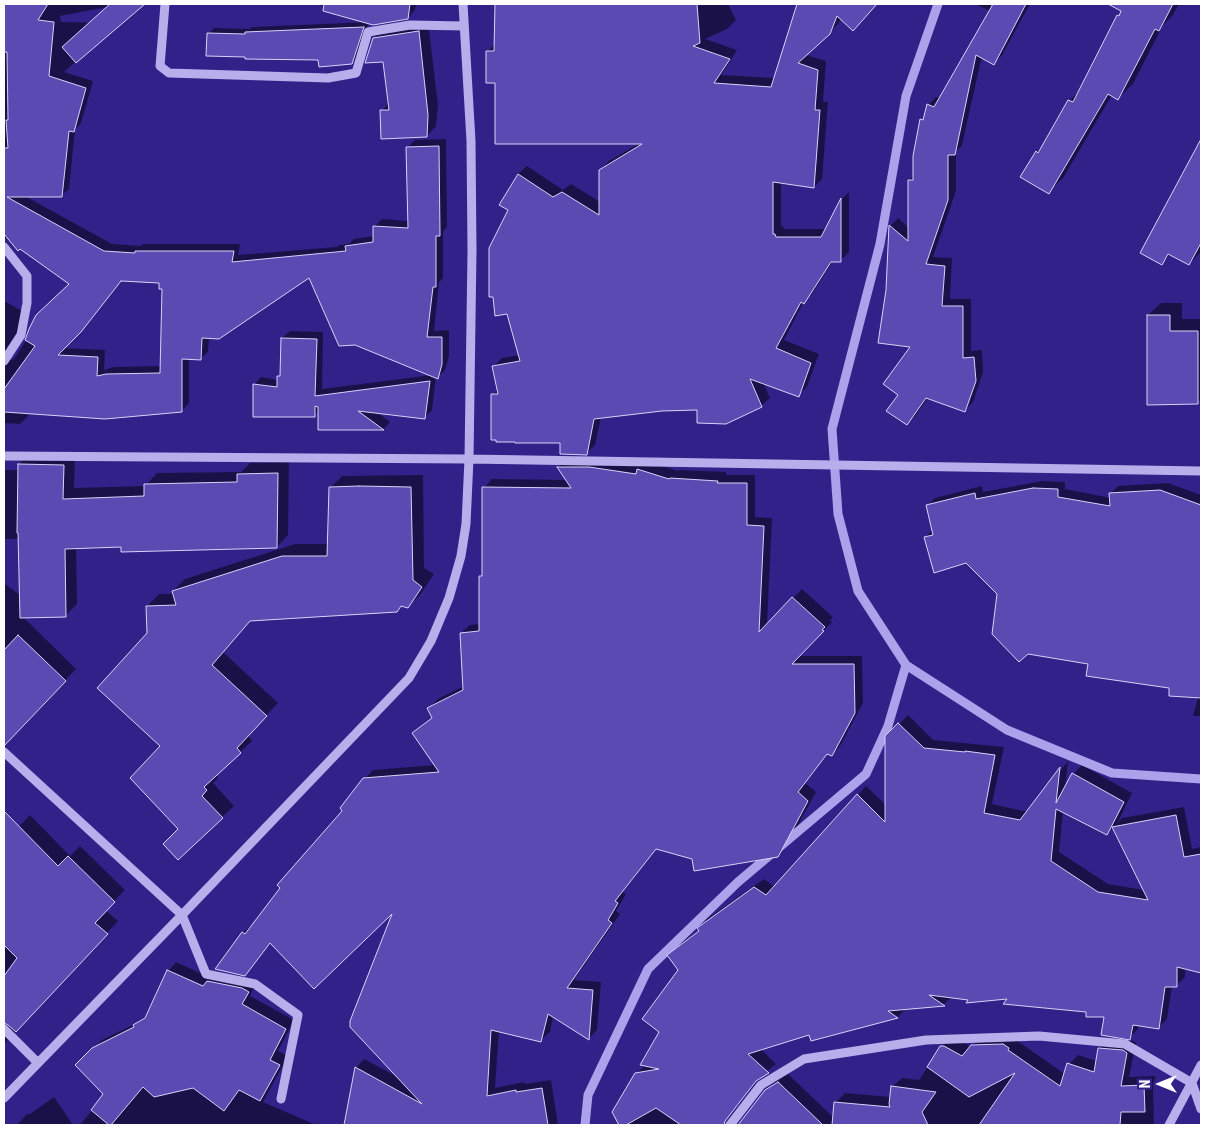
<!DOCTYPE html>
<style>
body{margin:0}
#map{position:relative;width:1205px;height:1129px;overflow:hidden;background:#33218a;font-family:"Roboto Condensed",sans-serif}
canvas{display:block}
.frame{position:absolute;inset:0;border:5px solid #fff;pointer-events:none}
.north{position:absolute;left:1135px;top:1059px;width:50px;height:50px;-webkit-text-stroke:4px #33218a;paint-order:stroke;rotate:270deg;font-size:14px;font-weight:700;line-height:20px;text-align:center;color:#fff}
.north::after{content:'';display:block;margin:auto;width:18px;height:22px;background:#fff;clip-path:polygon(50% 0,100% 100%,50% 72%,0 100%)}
</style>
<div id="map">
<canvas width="1205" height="1129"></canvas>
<div class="frame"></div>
<div class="north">N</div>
</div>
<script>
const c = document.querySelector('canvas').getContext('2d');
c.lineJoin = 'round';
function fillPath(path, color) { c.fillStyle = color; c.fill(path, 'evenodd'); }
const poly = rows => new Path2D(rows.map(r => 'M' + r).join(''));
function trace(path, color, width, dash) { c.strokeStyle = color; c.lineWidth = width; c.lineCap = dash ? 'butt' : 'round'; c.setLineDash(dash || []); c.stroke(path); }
fillPath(poly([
 [4,4,123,4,60,16,61,22,119,23,64,72,93,81,81,123,75,129,69,189,61,196,25,196,112,244,141,246,143,244,240,244,238,255,337,247,339,245,349,244,354,239,374,236,375,226,382,219,409,221,407,148,415,140,446,139,447,227,443,232,443,278,439,282,434,331,449,330,449,356,445,370,438,377,436,376,432,410,424,418,377,412,390,422,384,429,319,429,319,411,315,415,254,385,261,377,278,380,278,376,282,373,282,338,290,331,323,332,322,389,432,375,310,276,209,337,208,352,200,359,189,358,189,403,182,411,28,412,28,416,20,424,4,423,4,301,24,312,22,324,5,352,6,357,11,360,14,359,27,339,71,284,8,237,4,240],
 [122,280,160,282,163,288,162,366,114,367,104,370,105,350,64,348,88,323],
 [314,4,416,4,415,10,408,18,387,21],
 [497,4,728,4,736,20,727,29,705,39,737,50,721,75,775,78,798,4,877,4,861,21,841,18,838,24,806,55,826,61,823,102,828,102,822,179,814,187,781,182,781,226,783,226,784,229,826,229,842,199,849,192,849,252,840,261,833,261,812,294,803,303,784,340,819,354,807,387,798,395,763,382,770,398,761,406,661,410,601,417,595,445,587,453,562,442,493,395,498,389,494,366,502,358,520,355,509,210,518,174,527,166,563,190,571,184,600,202,600,170,609,161,640,143,496,82,487,52,496,43],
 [975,4,1030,4,1002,55,994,63,982,56,962,145,956,152,956,191,933,257,952,258,950,299,971,299,971,351,982,350,983,372,973,402,965,410,928,398,915,416,907,424,900,395,912,346,887,291,890,226,898,218,909,228,909,180,914,175,922,120,926,116,928,105,936,97,940,98,990,11],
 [1127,4,1179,4,1173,15,1163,25,1133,84,1118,98,1112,95,1063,178,1048,192,1037,152,1045,144,1069,101,1080,90,1118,16],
 [369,22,357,57,351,63,320,58,208,34,214,28,250,29,252,27],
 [428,22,438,105,436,126,427,136,382,111,389,103,384,61,374,38,384,28],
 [1201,142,1201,252,1189,264,1171,254,1162,263,1142,253],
 [1161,303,1182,303,1182,319,1201,319,1201,399,1197,403,1148,315],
 [30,453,75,454,74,488,145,486,157,473,241,472,250,463,289,462,288,535,277,547,122,546,76,547,77,604,65,616,23,617,76,669,24,723,4,703,4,583,20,595,20,539,4,539,4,470,19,470,19,464],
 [567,459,647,461,678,471,679,470,726,472,726,475,755,475,755,517,772,518,767,626,802,589,833,617,830,620,832,622,799,656,862,656,863,703,840,746,832,755,828,753,805,783,816,792,786,847,777,856,693,858,657,848,623,892,626,894,616,911,620,914,574,980,601,982,597,1030,589,1038,553,1016,550,1032,541,1040,499,1030,495,1088,524,1082,525,1084,551,1080,558,1125,345,1125,356,1068,364,1059,398,1077,349,1025,396,909,271,942,254,965,245,974,243,933,251,925,253,926,343,811,364,779,373,770,435,765,413,734,433,717,429,708,438,699,464,686,461,633,470,625,481,624,481,577,483,574,484,488,492,479,567,480,558,467],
 [423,475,424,568,434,574,420,595,407,607,402,605,396,611,251,620,223,652,278,703,248,735,252,741,216,775,218,778,213,783,234,806,222,817,180,829,162,746,148,633,147,606,159,594,174,594,173,591,185,579,295,544,329,544,330,488,342,476],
 [1042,481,1065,482,1065,489,1111,498,1110,494,1118,486,1168,483,1201,495,1201,716,1193,716,1198,697,1090,663,999,594,967,562,925,538,933,529,927,506,935,498,982,486,983,492],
 [908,715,933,740,1004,747,992,804,1028,812,1068,761,1065,789,1073,774,1082,765,1132,793,1117,824,1122,818,1184,807,1192,849,1201,847,1201,972,1185,967,1185,977,1176,986,1172,986,1167,1019,1158,1028,1139,1025,1138,1029,1129,1038,1106,1016,1088,1011,1010,998,970,999,952,997,944,1004,906,1008,898,1017,812,1040,810,1033,761,1049,776,1064,760,1077,728,1115,714,1110,708,1125,620,1125,613,1112,636,1074,645,1065,661,1032,680,970,669,955,677,946,700,930,698,928,707,919,764,879,775,887,866,786,887,806,887,737],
 [1063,811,1107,834,1114,827,1144,890,1108,884,1059,852],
 [30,815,70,856,80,846,125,890,105,910,118,921,4,1044,4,909,6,907,4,904,4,842],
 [176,962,211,978,256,983,250,996,294,1020,278,1051,288,1056,263,1102,316,1125,80,1125,105,1094,77,1065,102,1040,137,1023,148,1014,168,971],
 [982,1036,1016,1040,1065,1074,1069,1064,1078,1055,1097,1061,1100,1048,1109,1039,1133,1041,1136,1043,1129,1077,1156,1076,1153,1084,1154,1125,741,1125,766,1091,776,1081,788,1074,834,1118,836,1102,845,1093,891,1097,892,1087,902,1078,919,1080,941,1047,951,1037,954,1037,971,1047],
 [54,1097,73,1125,17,1125,27,1114,30,1114]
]), '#0007');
trace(poly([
 [938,4,906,96,880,244,832,429,838,514,858,591,906,665,1007,730,1112,773,1201,779],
 [585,1125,588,1095,648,969,738,882,866,774,888,726,906,665]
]), '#aca2ec', 9);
const building = poly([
 [4,4,48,4,38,20,54,22,49,76,86,88,74,132,69,131,62,197,7,197,104,251,135,253,135,251,234,251,232,262,346,251,345,246,373,242,373,226,408,228,406,147,439,146,440,236,436,236,436,287,433,287,427,337,442,337,442,364,438,379,355,345,339,346,309,278,219,339,202,338,201,360,182,359,182,412,105,419,4,412,4,389,35,346,25,340,29,329,36,315,69,284,20,249,18,251,4,234,4,148,8,148,6,120,8,120,7,52,4,52,4,4],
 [121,281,159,283,159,289,162,289,160,373,106,374,97,376,98,357,58,355,81,332,121,281],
 [110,4,145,4,76,63,62,47,110,4],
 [324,4,410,4,408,19,373,25,323,11,324,4],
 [495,4,697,4,700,43,693,46,730,59,714,83,771,87,797,4,877,4,853,31,837,16,830,34,798,63,818,70,815,110,820,110,814,188,773,182,773,234,775,234,776,237,821,237,841,198,841,262,831,262,804,304,801,302,776,348,811,363,799,397,750,379,762,407,726,424,697,423,697,410,662,411,594,419,587,455,560,454,560,443,515,443,515,442,496,442,496,440,491,440,491,394,498,394,492,366,520,361,507,314,495,316,493,297,489,297,489,248,508,210,499,205,518,174,553,197,562,192,599,215,599,170,642,144,495,144,495,83,486,83,486,51,494,51,495,4],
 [993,4,1026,4,994,65,976,55,955,155,948,155,948,200,926,264,945,266,942,306,963,306,963,358,974,357,976,381,965,412,926,398,907,425,886,411,898,395,883,384,910,347,878,343,886,290,889,225,908,241,908,180,913,180,913,156,920,119,923,120,927,104,934,107,993,4],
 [1108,4,1173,4,1159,31,1155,29,1118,100,1108,94,1049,194,1020,177,1036,151,1038,153,1068,100,1073,102,1117,15,1119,16,1121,11,1108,4],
 [364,27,352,64,319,67,318,60,245,59,245,57,206,56,207,33,245,34,245,32,364,27],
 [419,31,428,115,427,137,381,139,380,110,389,110,383,62,365,63,373,38,419,31],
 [1201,139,1201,243,1189,265,1168,254,1162,265,1140,253,1201,139],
 [1147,315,1170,315,1170,331,1198,331,1198,404,1147,405,1147,315],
 [281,338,317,339,315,396,430,381,425,419,358,411,384,430,318,430,318,407,315,406,315,417,253,417,253,384,277,387,277,376,280,376,281,338],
 [18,464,64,465,63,499,144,496,144,484,237,482,237,474,278,473,277,548,121,552,121,547,65,549,66,617,20,618,18,533,17,533,18,464],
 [557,467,589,467,636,474,637,469,669,479,670,478,718,481,717,483,747,483,747,525,764,526,759,632,792,597,825,627,822,630,824,631,792,664,854,664,855,713,832,756,827,754,798,792,808,801,778,857,694,871,692,859,656,849,615,901,618,903,608,920,612,923,567,988,593,990,589,1040,548,1014,541,1042,491,1030,487,1096,516,1090,516,1092,542,1088,548,1125,344,1125,355,1067,422,1104,350,1027,350,1021,392,914,314,989,270,943,245,976,215,969,242,932,245,934,280,888,277,885,342,811,340,808,363,778,439,772,412,733,432,718,427,708,463,690,460,633,479,631,479,576,482,576,482,487,571,488,557,467],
 [359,486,411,487,413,580,422,587,408,608,401,606,397,612,250,621,212,665,267,716,237,748,241,753,204,787,207,790,202,796,223,818,178,860,163,844,178,829,130,778,160,746,97,688,147,633,146,606,176,605,172,591,282,556,327,556,329,487,359,486],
 [1033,488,1058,489,1058,497,1110,506,1109,493,1160,490,1201,505,1201,698,1169,696,1169,688,1086,676,1088,664,1028,654,1019,662,992,634,997,594,966,563,934,573,924,537,933,535,926,505,975,493,976,499,1033,488],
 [18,635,66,681,4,746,4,650,18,635],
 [898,723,924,748,965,752,965,751,995,755,984,813,1020,820,1060,767,1056,803,1072,773,1124,802,1107,835,1056,809,1051,861,1098,892,1148,900,1112,827,1176,815,1184,857,1201,854,1201,973,1177,967,1177,987,1165,987,1159,1029,1133,1025,1130,1040,1101,1035,1104,1017,1086,1017,1086,1012,1003,1004,1007,999,966,1003,968,1000,929,995,945,1006,888,1011,898,1018,811,1041,809,1035,748,1054,769,1073,756,1081,725,1121,724,1125,681,1125,656,1108,626,1125,619,1125,612,1112,635,1073,659,1069,640,1065,659,1032,642,1019,678,970,667,955,699,931,697,928,754,887,766,895,857,794,885,822,885,736,898,723],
 [4,811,58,866,68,856,115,902,95,923,108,934,16,1032,8,1025,4,1023,4,976,17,958,4,945,4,811],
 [167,970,203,986,207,981,242,988,249,992,242,1004,286,1029,270,1060,280,1065,260,1101,239,1090,224,1111,193,1088,154,1097,143,1087,111,1125,109,1125,91,1110,103,1094,75,1065,92,1048,134,1027,133,1025,145,1018,167,970],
 [1003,1044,1009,1048,1008,1050,1060,1086,1067,1063,1094,1072,1098,1048,1123,1050,1127,1053,1121,1086,1144,1085,1145,1112,1121,1112,1120,1125,979,1125,1015,1073,969,1097,927,1067,940,1046,944,1046,962,1056,971,1045,1003,1044],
 [778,1082,823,1125,738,1125,765,1090,778,1082],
 [891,1086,936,1092,922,1112,928,1125,832,1125,834,1102,890,1107,889,1104,891,1086]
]);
fillPath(building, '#5a4ab2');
trace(building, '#d8d3f8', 1);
trace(poly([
 [165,4,160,66,169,73,328,78,356,73,368,32,410,25,464,26],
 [4,247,27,276,27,303,21,335,4,361],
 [4,456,469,459,1201,471],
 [4,752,182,915,206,974,255,984,298,1015,281,1099],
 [4,1029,38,1063],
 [4,1098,182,915,409,678,431,641,449,598,461,556,466,524,469,459,472,251,471,141,463,4],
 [730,1125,761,1085,804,1059,926,1040,1039,1036,1125,1044,1192,1083,1201,1109],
 [1169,1125,1201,1065]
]), '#b7aeeb', 9);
</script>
